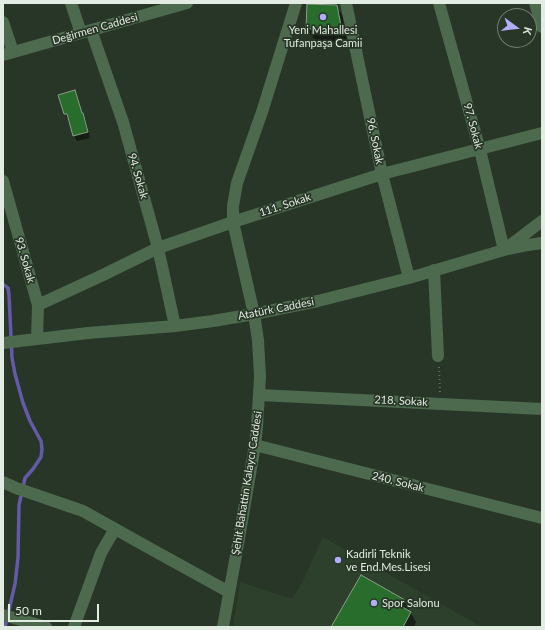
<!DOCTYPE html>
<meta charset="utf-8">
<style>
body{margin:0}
#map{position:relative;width:545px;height:630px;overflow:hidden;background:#273626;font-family:Lato,sans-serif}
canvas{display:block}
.frame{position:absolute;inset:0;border:4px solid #e2ece2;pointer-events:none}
.north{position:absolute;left:497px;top:8px;width:40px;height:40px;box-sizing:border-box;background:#273626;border:1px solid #727f71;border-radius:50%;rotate:105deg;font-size:11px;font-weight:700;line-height:16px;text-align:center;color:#e2ece2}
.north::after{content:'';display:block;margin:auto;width:14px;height:18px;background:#b2adf9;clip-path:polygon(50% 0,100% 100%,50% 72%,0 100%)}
.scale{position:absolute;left:8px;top:604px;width:91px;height:18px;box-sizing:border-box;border:2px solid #e2ece2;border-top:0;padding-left:5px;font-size:12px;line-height:14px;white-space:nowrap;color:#e2ece2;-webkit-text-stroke:3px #273626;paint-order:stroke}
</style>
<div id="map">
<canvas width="545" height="630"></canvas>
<div class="frame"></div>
<div class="north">K</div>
<div class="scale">50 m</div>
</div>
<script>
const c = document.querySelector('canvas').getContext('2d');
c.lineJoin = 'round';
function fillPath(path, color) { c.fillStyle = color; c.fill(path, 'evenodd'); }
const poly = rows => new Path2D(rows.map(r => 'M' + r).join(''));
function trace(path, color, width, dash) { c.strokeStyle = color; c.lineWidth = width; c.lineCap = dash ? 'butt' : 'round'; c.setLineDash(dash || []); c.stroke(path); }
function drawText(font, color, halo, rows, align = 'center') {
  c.font = font + ' Lato,sans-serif'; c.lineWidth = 3.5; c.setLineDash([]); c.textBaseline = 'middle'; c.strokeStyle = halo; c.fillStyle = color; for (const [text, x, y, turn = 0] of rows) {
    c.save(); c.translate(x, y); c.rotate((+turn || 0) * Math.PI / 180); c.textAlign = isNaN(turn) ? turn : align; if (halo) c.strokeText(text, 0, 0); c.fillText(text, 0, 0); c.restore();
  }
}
fillPath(poly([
 [323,537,482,627,233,627,240,582,292,599,301,585]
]), '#2c402b');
fillPath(poly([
 [336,6,343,17,347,41,332,42,314,39,307,28],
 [338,16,340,16,344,35,342,36],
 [74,91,77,96,83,116,86,120,90,138,77,141,74,136,69,119,68,119,65,114,60,95],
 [404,601,409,610,409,612,411,613,416,622,414,627,332,627]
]), '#0007');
trace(poly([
 [3,284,8,288,9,295,12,358,15,374,23,403,30,421,41,441,42,449,41,457,33,469,25,478,19,505,18,558,15,584,5,627]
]), '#645aa8', 3.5);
const building = poly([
 [307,4,337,5,342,31,325,32,306,28,307,4],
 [75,90,82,113,83,113,88,132,73,136,67,114,64,114,58,95,75,90],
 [361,575,405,600,401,606,411,612,403,627,331,627,361,575]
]);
fillPath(building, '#296d2c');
trace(building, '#8b9d8a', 1);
trace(poly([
 [439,367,440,393]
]), '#606e60', 2, [1, 3]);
trace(poly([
 [71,3,81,33],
 [346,3,382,174,409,278],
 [439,3,480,150,504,250,542,221],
 [535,3,542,27],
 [3,22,13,52],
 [91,30,123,122,158,248,175,326],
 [3,55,187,3],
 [3,181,38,305,37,339],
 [434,270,438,356],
 [38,305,103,275,158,248,233,222,382,174,542,133],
 [3,343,88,333,175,326,213,321,254,314,318,301,409,278,504,250,528,245,542,243],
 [260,395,542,409],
 [255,445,542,518],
 [3,482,16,488,83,511,151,549,229,592],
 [3,615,46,627],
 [74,627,101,553,115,529],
 [223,627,238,544,255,445,257,427,260,377,258,340,254,314,233,222,233,206,237,183,262,112,296,3]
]), '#4e6a4e', 12);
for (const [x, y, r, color] of [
 [323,17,4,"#b2adf9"],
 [338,560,4,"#b2adf9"],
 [374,603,4,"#b2adf9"]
]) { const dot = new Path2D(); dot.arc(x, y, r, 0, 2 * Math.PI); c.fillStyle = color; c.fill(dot); trace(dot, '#273626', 1.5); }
drawText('11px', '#e2ece2', '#273626', [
 ["Değirmen Caddesi",95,29,-16],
 ["97. Sokak",473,126,75],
 ["96. Sokak",375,141,78],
 ["94. Sokak",138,176,74],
 ["111. Sokak",285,205,-18],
 ["93. Sokak",25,260,74],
 ["Atatürk Caddesi",276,309,-11],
 ["218. Sokak",401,401,3],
 ["240. Sokak",398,482,14],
 ["Şehit Bahattin Kalaycı Caddesi",247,483,-81]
]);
drawText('11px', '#e2ece2', '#273626', [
 ["Yeni Mahallesi",323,30,"center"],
 ["Tufanpaşa Camii",323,43,"center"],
 ["Kadirli Teknik",346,554],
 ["ve End.Mes.Lisesi",346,567],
 ["Spor Salonu",382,603]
], 'left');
</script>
